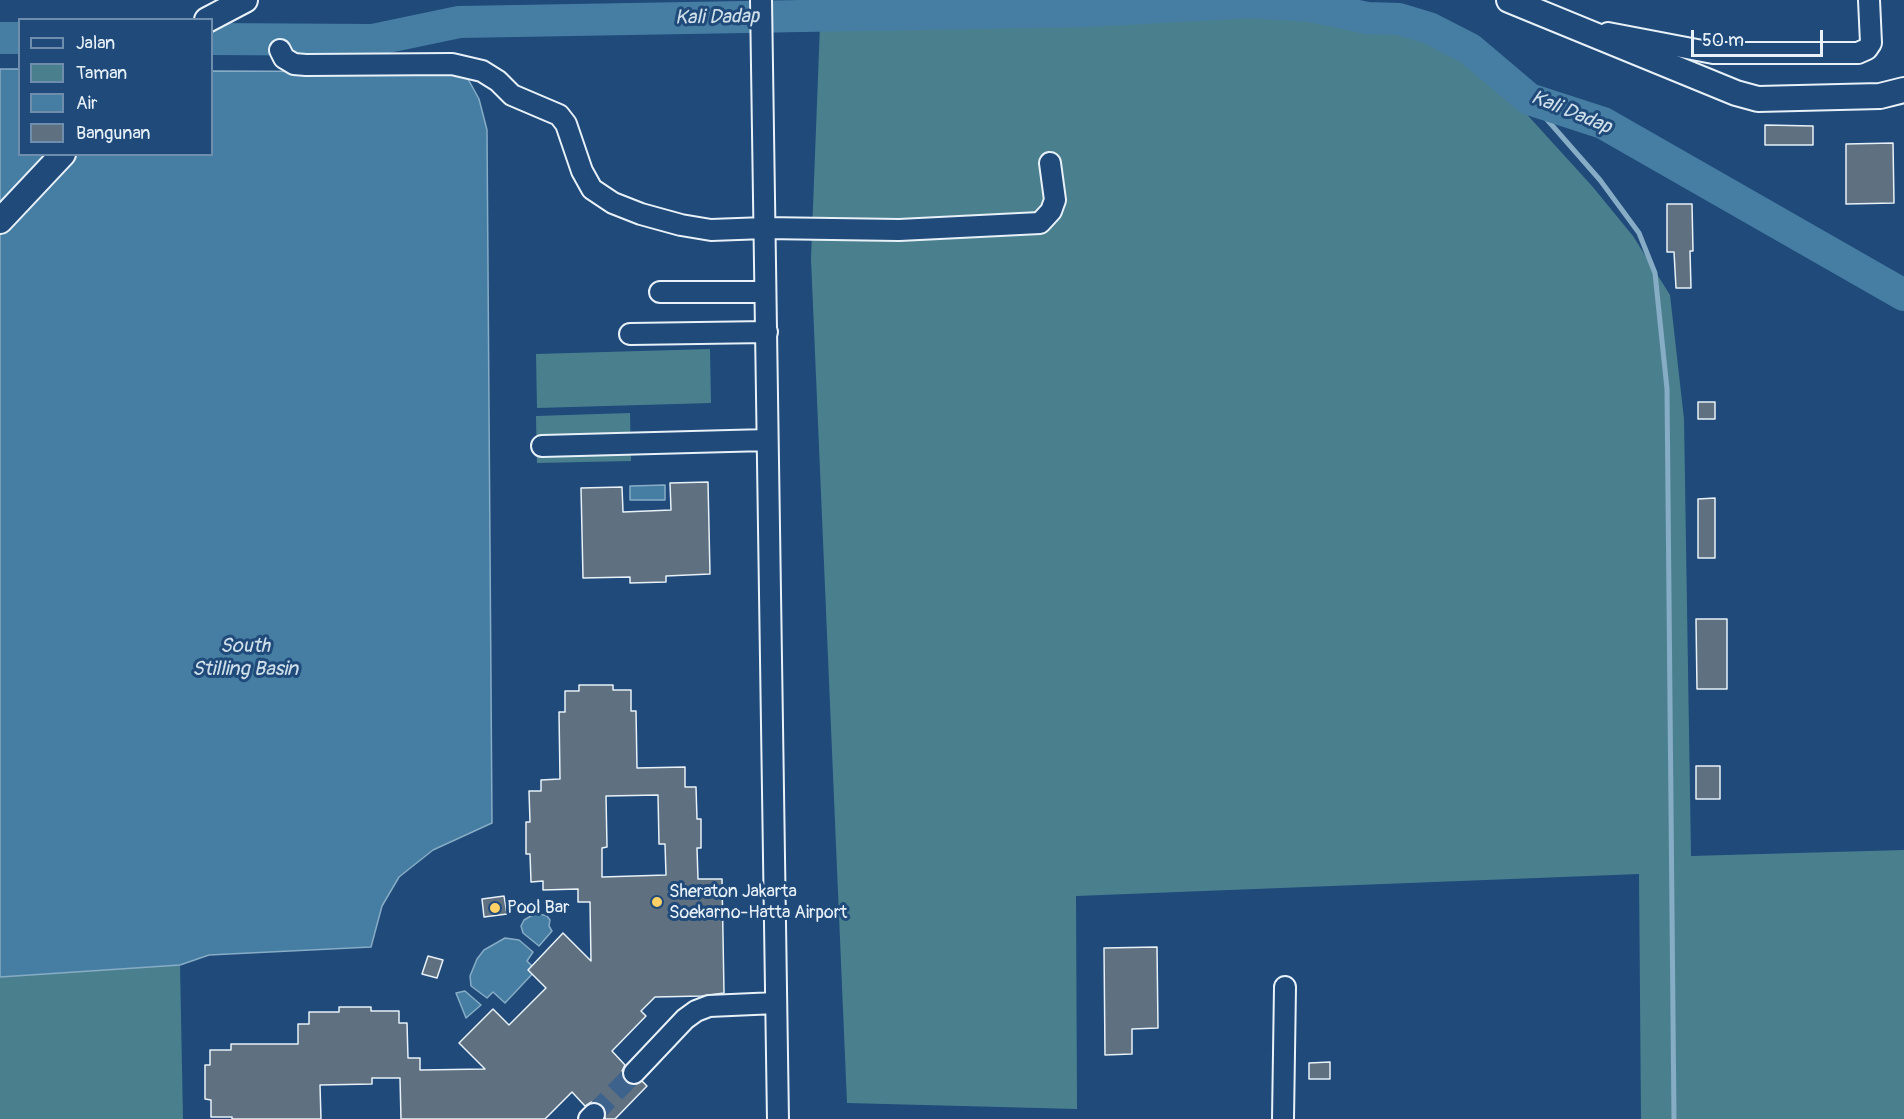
<!DOCTYPE html>
<style>
body{margin:0}
#map{position:relative;width:1904px;height:1119px;overflow:hidden;background:#1f4a7a;font-family:Pangolin,sans-serif}
canvas{display:block}
.legend{position:absolute;left:18px;top:18px;width:195px;height:138px;box-sizing:border-box;background:#1f4a7a;border:2px solid #6f8dac;margin:0;padding:8px 10px;list-style:none;font-size:18px;color:#e8f1f8}
.legend li{display:flex;align-items:center;gap:12px;height:30px}
.legend b{width:30px;border:2px solid #6f8dac}
.scale{position:absolute;left:1691px;top:30px;width:132px;height:27px;box-sizing:border-box;border:3px solid #e8f1f8;border-top:0;padding-left:8px;font-size:18px;line-height:21px;white-space:nowrap;color:#e8f1f8;-webkit-text-stroke:4px #1f4a7a;paint-order:stroke}
</style>
<div id="map">
<canvas width="1904" height="1119"></canvas>
<ul class="legend">
<li><b style="height:8px;background:#1f4a7a"></b>Jalan</li>
<li><b style="height:16px;background:#4a808e"></b>Taman</li>
<li><b style="height:16px;background:#467ea3"></b>Air</li>
<li><b style="height:16px;background:#5f7080"></b>Bangunan</li>
</ul>
<div class="scale">50 m</div>
</div>
<script>
const c = document.querySelector('canvas').getContext('2d');
c.lineJoin = 'round';
function fillPath(path, color) { c.fillStyle = color; c.fill(path, 'evenodd'); }
const poly = rows => new Path2D(rows.map(r => 'M' + r).join(''));
function trace(path, color, width, dash) { c.strokeStyle = color; c.lineWidth = width; c.lineCap = dash ? 'butt' : 'round'; c.setLineDash(dash || []); c.stroke(path); }
function drawText(font, color, halo, rows, align = 'center') {
  c.font = font + ' Pangolin,sans-serif'; c.lineWidth = 6; c.setLineDash([]); c.textBaseline = 'middle'; c.strokeStyle = halo; c.fillStyle = color; for (const [text, x, y, turn = 0] of rows) {
    c.save(); c.translate(x, y); c.rotate((+turn || 0) * Math.PI / 180); c.textAlign = isNaN(turn) ? turn : align; if (halo) c.strokeText(text, 0, 0); c.fillText(text, 0, 0); c.restore();
  }
}
fillPath(poly([
 [1308,15,1430,39,1465,63,1521,108,1592,186,1633,236,1670,295,1684,419,1691,856,1904,850,1904,1119,1641,1119,1639,874,1076,896,1077,1109,847,1103,811,259,820,25],
 [710,349,711,403,537,408,536,354],
 [630,413,631,461,537,463,536,416],
 [180,965,183,1119,0,1119,0,977]
]), '#4a808e');
const water = poly([
 [0,69,19,69,20,154,212,154,212,71,439,72,467,77,479,99,487,130,492,823,433,850,399,877,382,906,371,947,209,955,180,965,0,977,0,69],
 [665,485,665,500,630,500,630,486,665,485],
 [536,913,547,916,550,920,549,926,552,931,539,946,523,933,521,926,524,920,536,913],
 [505,938,519,940,533,952,527,961,536,970,505,1003,493,992,487,998,471,986,470,976,477,959,484,950,505,938],
 [465,991,481,1005,466,1018,456,993,465,991]
]);
fillPath(water, '#467ea3');
trace(water, '#87acc5', 1.5);
trace(poly([
 [1529,99,1600,180,1639,233,1655,273,1667,389,1674,1119]
]), '#87acc5', 5);
trace(poly([
 [0,38,20,38],
 [212,39,373,40,459,22,1088,11,1251,2,1311,6,1367,18,1399,19,1429,28,1470,49,1529,99,1603,123,1904,295]
]), '#467ea3', 32);
const building = poly([
 [1765,125,1813,126,1813,145,1765,145,1765,125],
 [1893,143,1894,203,1846,204,1846,144,1893,143],
 [1667,204,1692,204,1693,251,1690,251,1691,288,1676,288,1674,252,1667,252,1667,204],
 [1698,402,1715,402,1715,419,1698,419,1698,402],
 [708,482,710,574,666,576,666,582,630,583,630,577,583,578,581,488,622,487,623,512,671,510,670,483,708,482],
 [1715,498,1715,558,1698,558,1698,499,1715,498],
 [1696,619,1727,619,1727,689,1697,689,1696,619],
 [579,685,613,685,613,690,631,690,631,711,636,711,637,768,685,767,685,787,696,787,697,819,701,819,701,848,697,848,698,879,722,879,724,993,702,996,655,997,641,1011,646,1016,612,1051,625,1065,622,1071,625,1081,632,1085,642,1081,647,1086,615,1119,605,1119,606,1111,602,1105,591,1102,585,1106,572,1092,545,1119,401,1119,400,1078,372,1078,372,1084,320,1085,321,1119,232,1119,232,1117,211,1117,211,1100,205,1099,205,1065,210,1065,210,1050,231,1050,231,1044,298,1044,298,1024,309,1024,309,1012,339,1012,339,1007,371,1007,371,1011,399,1011,399,1023,407,1023,408,1058,420,1058,420,1070,485,1069,459,1043,493,1009,509,1025,546,988,528,970,563,933,591,961,590,902,578,902,578,889,543,890,543,881,531,882,530,854,526,854,526,822,530,822,529,791,541,791,541,780,560,779,559,712,565,712,565,691,579,691,579,685],
 [658,795,659,844,665,844,666,875,602,877,602,848,607,847,606,796,658,795],
 [1696,766,1720,766,1720,799,1696,799,1696,766],
 [504,896,507,914,484,917,482,899,504,896],
 [1157,947,1158,1028,1132,1029,1132,1054,1105,1055,1104,948,1157,947],
 [428,956,443,960,437,978,422,974,428,956],
 [1330,1062,1330,1079,1309,1079,1309,1063,1330,1062]
]);
fillPath(building, '#5f7080');
trace(building, '#e8f1f8', 1.5);
trace(poly([
 [594,1114,634,1073]
]), '#3d638d', 20, [20, 10]);
const minor = poly([
 [761,0,778,1119],
 [1608,33,1713,53,1858,53,1867,49,1871,43,1869,0],
 [280,50,284,58,294,64,306,65,452,64,482,71,498,81,512,95,559,115,566,124,582,171,592,189,613,203,641,214,681,225,711,230,765,228,899,230,1040,223,1051,211,1055,200,1050,163],
 [660,292,764,292],
 [630,334,767,332],
 [542,446,767,440],
 [634,1073,685,1019,696,1011,709,1006,776,1003],
 [589,1119,594,1114],
 [1283,1119,1285,987]
]);
const major = poly([
 [1509,0,1736,93,1758,99,1880,96,1904,90],
 [207,20,245,0],
 [0,221,63,154]
]);
trace(minor, '#e8f1f8', 24);
trace(major, '#e8f1f8', 28);
trace(minor, '#1f4a7a', 20);
trace(major, '#1f4a7a', 24);
for (const [x, y, r, color] of [
 [657,902,6,"#ffd166"],
 [495,908,6,"#ffd166"]
]) { const dot = new Path2D(); dot.arc(x, y, r, 0, 2 * Math.PI); c.fillStyle = color; c.fill(dot); trace(dot, '#1f4a7a', 2); }
drawText('18px', '#e8f1f8', '#1f4a7a', [
 ["Sheraton Jakarta",669,892],
 ["Soekarno-Hatta Airport",669,913],
 ["Pool Bar",507,908]
], 'left');
drawText('italic 20px', '#d0e0eb', '#1f4a7a', [
 ["Kali Dadap",717,18,-1],
 ["Kali Dadap",1571,113,22],
 ["South",245,647],
 ["Stilling Basin",245,670]
]);
</script>
